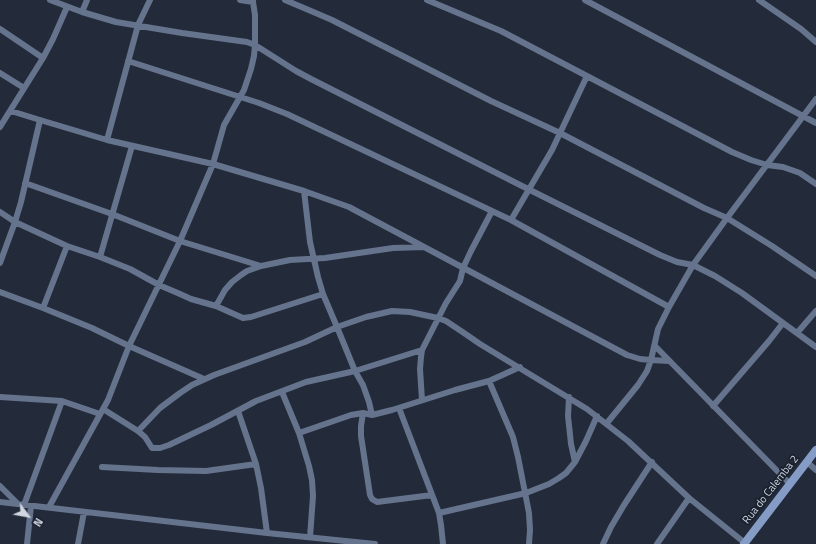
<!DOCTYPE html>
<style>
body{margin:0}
#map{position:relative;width:816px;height:544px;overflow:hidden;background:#232b3a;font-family:"Titillium Web",sans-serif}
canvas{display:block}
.north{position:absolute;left:8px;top:496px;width:40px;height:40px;-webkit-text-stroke:3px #19212f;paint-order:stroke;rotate:122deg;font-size:11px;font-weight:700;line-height:16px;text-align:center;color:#d1d6e0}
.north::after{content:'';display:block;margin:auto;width:14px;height:18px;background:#d1d6e0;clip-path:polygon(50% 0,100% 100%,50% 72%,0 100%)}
</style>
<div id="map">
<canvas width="816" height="544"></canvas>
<div class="north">N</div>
</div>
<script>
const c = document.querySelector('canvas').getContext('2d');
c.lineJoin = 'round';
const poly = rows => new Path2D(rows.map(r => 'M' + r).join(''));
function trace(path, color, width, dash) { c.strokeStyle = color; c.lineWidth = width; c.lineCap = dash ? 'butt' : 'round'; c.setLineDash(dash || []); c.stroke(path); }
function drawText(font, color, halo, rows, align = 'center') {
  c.font = font + ' "Titillium Web",sans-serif'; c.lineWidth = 3.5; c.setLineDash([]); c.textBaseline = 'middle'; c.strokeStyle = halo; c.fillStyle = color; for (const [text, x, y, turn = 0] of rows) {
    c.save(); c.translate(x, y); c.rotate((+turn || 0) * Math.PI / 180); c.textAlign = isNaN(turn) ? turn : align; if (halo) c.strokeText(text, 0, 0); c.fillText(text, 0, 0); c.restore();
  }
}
trace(poly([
 [50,0,82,12,116,22,182,33,247,42,255,45,296,71,311,79,528,189,660,255,677,262,693,265,715,276,742,293,816,347],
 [240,0,253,2],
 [285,0,311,11,332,20,491,101,560,133,704,208,727,218,772,246,816,276],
 [427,0,501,31,732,152,751,160,767,165,783,167,800,173,816,184],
 [585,0,816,123],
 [759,0,801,29,816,42],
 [82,12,87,0],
 [0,29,43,58],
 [128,61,259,103,287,114,511,220,669,307],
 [0,73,24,88],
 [11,111,40,120,107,140,213,164,304,191,349,207,627,355,640,359,651,360,669,361],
 [0,127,43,58,53,39,67,7],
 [107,140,138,25,150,0],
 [25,183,112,214,180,241,261,266],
 [304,191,310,242,318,277,323,294,337,327,355,371,363,385,369,402,372,415],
 [0,212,15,222,67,246,100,257,130,269,159,285,180,294,191,299,216,306,243,318,251,317,323,294],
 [511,220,552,150,587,76],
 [100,257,132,146],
 [0,263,15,222,21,202,40,120],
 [0,292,43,308,92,328,129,346,204,379],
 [216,306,225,290,232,282,241,275,247,271,261,266,290,260,325,258,393,248,424,247],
 [43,308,67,246],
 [797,333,816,311],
 [655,346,790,484],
 [489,381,513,437,518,457,529,513,530,530,529,544],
 [282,392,299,433,309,466,312,480,313,496,310,537],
 [0,397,62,401,100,414],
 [569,397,568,416,571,444,575,462],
 [422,400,420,369,421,357,422,350,446,303,460,281,463,268,471,251,492,211],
 [713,406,769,341,783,323],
 [399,408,439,513,441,525,443,544],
 [103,409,138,431,145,437,152,448,160,448,169,445,211,425,256,401,306,382,355,371,422,350],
 [238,411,256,464,261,488,267,533],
 [363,413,361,426,361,436,370,495,372,499,377,502,432,495],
 [607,423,638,385,647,371,651,360,658,329,669,307,693,265,727,218,816,99],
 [138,431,160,408,180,393,192,385,214,375,305,342,337,327,366,317,392,311,410,312,438,318,446,321,464,333,480,344,587,409,628,441,689,498,745,543],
 [299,433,351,415,363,413,372,415,392,410,455,390,489,381,520,367],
 [807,462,816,470],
 [102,467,158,470,206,471,256,464],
 [0,486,18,504],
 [0,502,267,533,375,544],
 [24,505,62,401],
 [49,507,108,400,129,346,180,241,213,164,224,125,244,90,251,69,254,56,255,45,255,15,253,2,253,0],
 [439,513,526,493,549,484,559,478,566,473,575,462,586,441,597,416],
 [27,544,31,506],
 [78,544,84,512],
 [603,544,611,527,624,505,652,462],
 [657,544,689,498]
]), '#65738d', 6);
trace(poly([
 [744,544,816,450]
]), '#859cc6', 8);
drawText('11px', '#d1d6e0', '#19212f', [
 ["Rua do Calemba 2",771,490,-52]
]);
</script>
